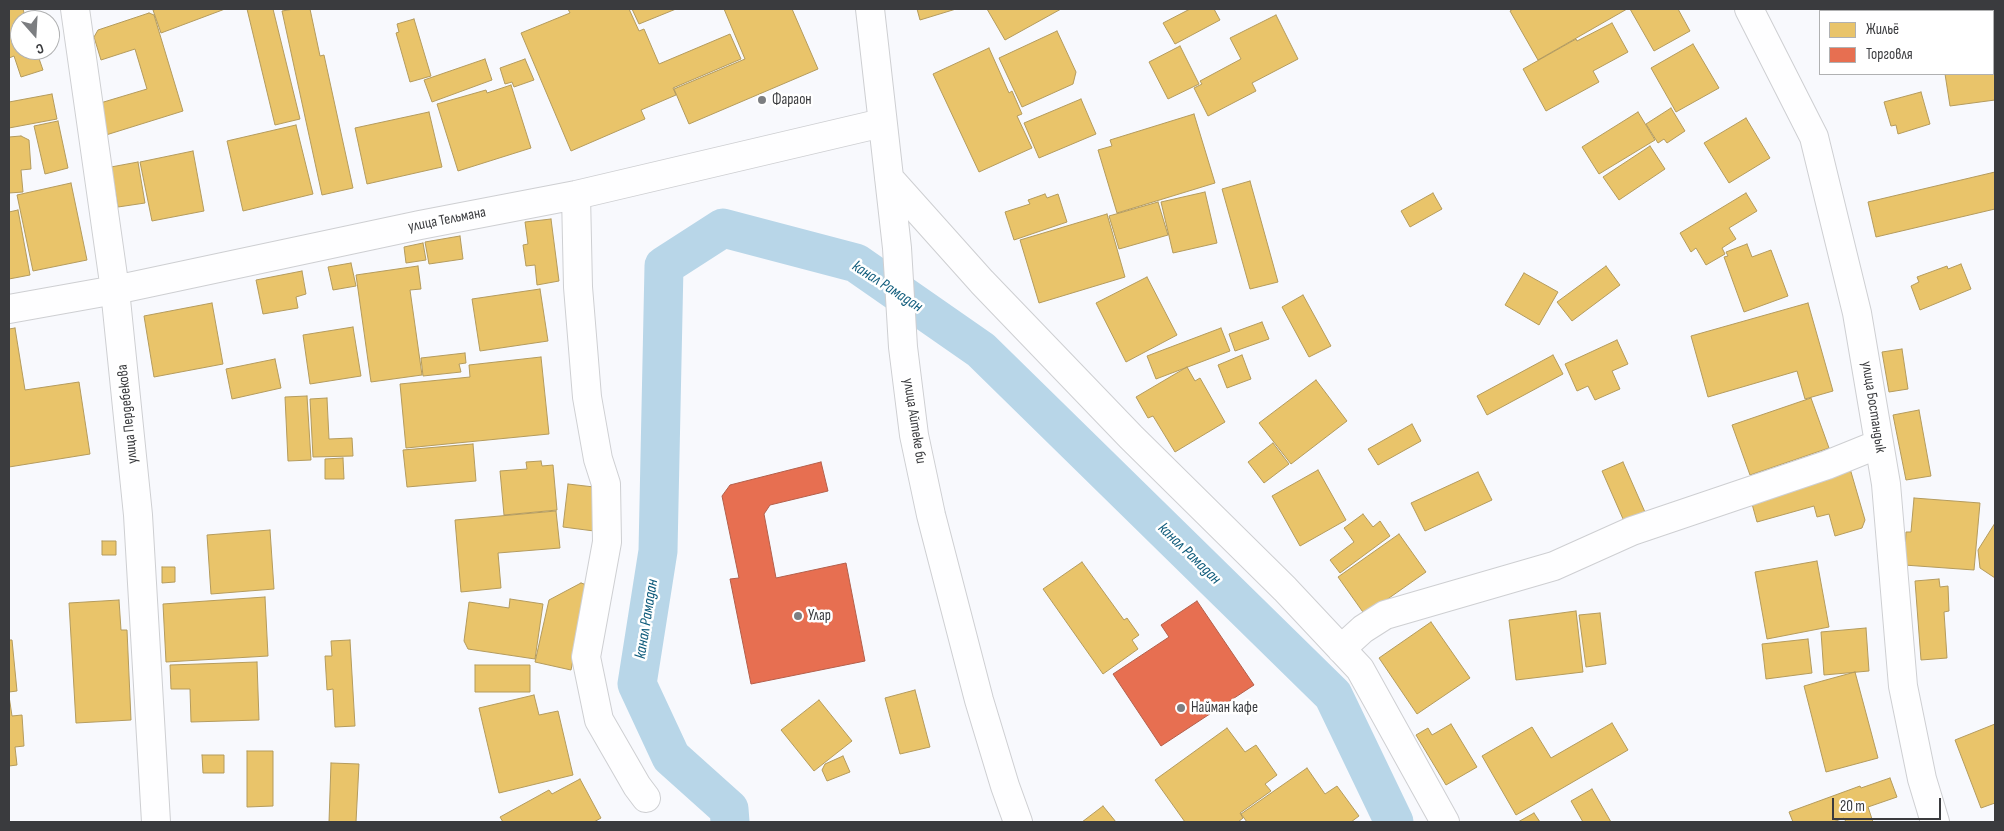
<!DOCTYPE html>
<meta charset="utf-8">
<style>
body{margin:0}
#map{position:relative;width:2004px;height:831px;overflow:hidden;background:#f8f9fd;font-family:"Sofia Sans Condensed",sans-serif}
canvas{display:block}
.frame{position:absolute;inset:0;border:10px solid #3a3b3e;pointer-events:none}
.legend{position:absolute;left:1819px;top:10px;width:175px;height:65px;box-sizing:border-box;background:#fff;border:1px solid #b0b1b2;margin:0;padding:6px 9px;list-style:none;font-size:15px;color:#3a3b3e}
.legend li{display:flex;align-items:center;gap:10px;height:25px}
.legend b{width:25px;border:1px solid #b0b1b2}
.north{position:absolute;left:10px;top:10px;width:50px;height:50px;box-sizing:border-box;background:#fff;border:1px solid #b0b1b2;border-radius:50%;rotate:161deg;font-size:14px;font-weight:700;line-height:20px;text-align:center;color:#3a3b3e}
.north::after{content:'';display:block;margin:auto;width:18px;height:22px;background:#7c7e81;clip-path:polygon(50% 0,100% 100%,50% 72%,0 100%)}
.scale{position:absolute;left:1832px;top:798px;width:109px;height:22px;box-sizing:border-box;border:2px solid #3a3b3e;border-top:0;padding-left:6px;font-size:15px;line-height:18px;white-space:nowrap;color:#3a3b3e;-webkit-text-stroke:4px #fff;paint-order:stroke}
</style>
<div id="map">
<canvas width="2004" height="831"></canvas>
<div class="frame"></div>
<ul class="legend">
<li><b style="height:14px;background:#e9c46a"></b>Жильё</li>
<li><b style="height:14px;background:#e76f51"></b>Торговля</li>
</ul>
<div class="north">С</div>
<div class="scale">20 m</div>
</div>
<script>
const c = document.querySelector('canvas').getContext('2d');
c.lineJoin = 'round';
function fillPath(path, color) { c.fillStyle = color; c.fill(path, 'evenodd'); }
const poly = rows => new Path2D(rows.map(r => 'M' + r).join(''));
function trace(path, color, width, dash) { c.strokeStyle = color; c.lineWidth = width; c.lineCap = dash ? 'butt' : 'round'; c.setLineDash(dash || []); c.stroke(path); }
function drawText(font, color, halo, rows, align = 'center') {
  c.font = font + ' "Sofia Sans Condensed",sans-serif'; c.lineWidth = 5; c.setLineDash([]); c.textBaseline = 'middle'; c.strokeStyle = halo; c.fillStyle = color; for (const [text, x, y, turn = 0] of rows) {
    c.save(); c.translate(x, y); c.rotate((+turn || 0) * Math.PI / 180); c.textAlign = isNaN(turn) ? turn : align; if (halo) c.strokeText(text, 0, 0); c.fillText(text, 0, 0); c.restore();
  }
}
const homes = poly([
 [9,9,23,9,26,20,20,20,20,50,36,50,43,70,21,77,14,56,9,58,9,9],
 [157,9,225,9,161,33,153,10,157,9],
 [247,9,273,9,300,119,275,125,247,9],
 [294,9,310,9,320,56,324,55,353,188,322,195,282,11,294,9],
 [568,9,629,9,639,31,644,29,659,64,730,34,741,59,673,88,676,95,641,110,645,119,571,151,521,33,570,13,568,9],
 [632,9,676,9,639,24,632,9],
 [724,9,792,9,818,69,689,124,674,89,745,59,724,9],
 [917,9,956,9,920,20,917,9],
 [987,9,1061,9,1005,40,987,9],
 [1190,9,1214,9,1220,20,1175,44,1163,23,1190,9],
 [1513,9,1627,9,1538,60,1510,11,1513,9],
 [1630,9,1678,9,1690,31,1654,51,1630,9],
 [1937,9,1989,9,1990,11,1937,11,1937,9],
 [149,13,154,15,183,111,106,135,97,104,147,89,135,49,101,60,94,37,98,30,149,13],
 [1276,15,1298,59,1252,83,1256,91,1208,116,1194,88,1202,84,1200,81,1241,59,1230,38,1276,15],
 [414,19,431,76,410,82,396,33,399,32,397,24,414,19],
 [1612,23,1628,52,1593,71,1599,82,1546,111,1523,69,1576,39,1577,41,1612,23],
 [1057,31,1076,72,1073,84,1022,107,999,58,1057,31],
 [1993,35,1995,54,1995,100,1950,106,1945,74,1993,74,1993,35],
 [1693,44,1719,88,1676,112,1651,68,1693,44],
 [1180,46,1199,84,1168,99,1149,62,1180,46],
 [989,48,1009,93,1012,91,1022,114,1017,116,1032,148,979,172,933,74,989,48],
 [485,59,492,80,432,102,424,80,485,59],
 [525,59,534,80,514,87,512,82,505,84,500,68,525,59],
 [511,85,531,148,458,171,437,104,486,90,487,93,511,85],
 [1921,92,1930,124,1898,134,1896,125,1891,126,1884,102,1921,92],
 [52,94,57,119,9,128,9,102,52,94],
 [1081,99,1096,134,1039,158,1024,123,1081,99],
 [1671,108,1685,131,1667,143,1664,139,1658,143,1646,124,1671,108],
 [429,112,442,167,367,184,355,128,429,112],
 [1638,112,1655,140,1599,174,1582,147,1638,112],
 [1194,114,1215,183,1117,213,1098,150,1112,146,1110,140,1194,114],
 [1746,118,1770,158,1729,183,1704,143,1746,118],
 [58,121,68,168,45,174,34,126,58,121],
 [296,125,313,194,243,211,227,141,296,125],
 [21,136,29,140,31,169,21,170,23,192,9,193,9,137,21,136],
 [1650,146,1665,169,1619,200,1603,177,1650,146],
 [193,151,204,211,152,221,140,162,193,151],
 [138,162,145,203,118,207,111,167,138,162],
 [1995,172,1995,209,1876,237,1868,202,1995,172],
 [1250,181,1278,282,1250,289,1222,189,1250,181],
 [71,183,87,260,33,271,17,195,71,183],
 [1205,192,1217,243,1173,253,1161,202,1205,192],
 [1433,193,1442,209,1410,227,1401,211,1433,193],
 [1746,193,1757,211,1729,228,1736,239,1722,248,1725,254,1706,265,1696,248,1691,252,1680,233,1746,193],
 [1045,194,1047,198,1058,194,1067,222,1014,240,1005,212,1030,204,1028,200,1045,194],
 [1158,202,1168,235,1119,249,1109,216,1158,202],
 [18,210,30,275,9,279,9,212,18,210],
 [1107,214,1125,277,1039,303,1020,240,1107,214],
 [551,219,559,281,537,285,535,265,526,266,523,245,528,244,525,222,551,219],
 [460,236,463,259,429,264,425,242,460,236],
 [423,243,426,260,406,263,404,247,423,243],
 [1747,244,1752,257,1771,250,1788,296,1744,312,1724,257,1728,256,1726,252,1747,244],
 [351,263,356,286,333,290,328,267,351,263],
 [1961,264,1971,289,1920,310,1911,286,1919,282,1917,277,1947,266,1948,269,1961,264],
 [418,266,421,289,410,290,422,375,371,382,356,275,418,266],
 [1606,266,1620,285,1572,321,1557,302,1606,266],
 [302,271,306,294,296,297,298,308,263,314,256,280,302,271],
 [1524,273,1558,292,1539,325,1505,305,1524,273],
 [1147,277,1177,335,1126,362,1096,303,1147,277],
 [540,289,548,341,480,351,472,299,540,289],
 [1303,295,1331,346,1309,357,1282,307,1303,295],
 [212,303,223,364,154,377,144,316,212,303],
 [1808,303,1833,391,1805,399,1797,371,1708,397,1691,336,1808,303],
 [1262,322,1269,339,1235,351,1229,334,1262,322],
 [353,327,361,376,310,384,303,335,353,327],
 [15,328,25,390,79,382,90,454,9,467,9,329,15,328],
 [1221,328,1230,351,1156,379,1147,356,1221,328],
 [1617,340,1628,364,1612,371,1620,389,1595,400,1588,386,1577,391,1565,364,1617,340],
 [1902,349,1908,389,1889,392,1882,352,1902,349],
 [465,353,466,363,459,364,461,372,423,376,421,358,465,353],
 [1242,355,1251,379,1227,388,1218,365,1242,355],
 [1553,355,1563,374,1487,415,1477,396,1553,355],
 [541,357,549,434,406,448,400,384,470,377,469,365,541,357],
 [275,359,281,388,232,399,226,369,275,359],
 [1187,367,1195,381,1200,378,1225,422,1175,452,1153,416,1148,418,1136,397,1187,367],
 [1316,380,1347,421,1291,464,1259,423,1316,380],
 [307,396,311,460,288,461,285,397,307,396],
 [327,398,329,439,352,438,353,456,313,457,310,399,327,398],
 [1811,398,1829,448,1750,475,1732,425,1811,398],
 [1919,410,1931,476,1906,480,1893,415,1919,410],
 [1412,424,1421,441,1378,465,1368,449,1412,424],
 [1273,443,1289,464,1264,483,1248,462,1273,443],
 [473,444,476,481,407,487,403,450,473,444],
 [343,458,344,479,325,479,325,459,343,458],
 [541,461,542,466,553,465,557,510,504,515,500,471,527,469,526,462,541,461],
 [1623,462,1648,519,1627,528,1602,471,1623,462],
 [1849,465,1865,520,1862,528,1835,536,1829,514,1817,517,1814,506,1757,522,1749,493,1849,465],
 [1318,470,1346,520,1300,546,1272,496,1318,470],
 [1478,472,1492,500,1425,531,1411,503,1478,472],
 [568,484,594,487,594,531,563,527,568,484],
 [1914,498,1980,503,1974,570,1904,565,1906,532,1911,532,1914,498],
 [556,511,560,548,498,553,501,588,461,592,455,520,556,511],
 [1363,514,1373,527,1380,521,1390,536,1340,573,1330,560,1354,542,1344,528,1363,514],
 [1995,523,1995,578,1980,568,1978,550,1995,523],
 [270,530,274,589,211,594,207,535,270,530],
 [1399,534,1426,572,1365,615,1338,577,1399,534],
 [102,541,116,541,116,555,102,555,102,541],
 [1817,561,1829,627,1767,639,1755,572,1817,561],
 [1082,562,1124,620,1127,618,1139,635,1132,640,1138,649,1103,674,1043,589,1082,562],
 [162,567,175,567,175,582,162,583,162,567],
 [1939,579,1940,587,1948,586,1949,611,1944,612,1947,658,1921,660,1915,581,1939,579],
 [581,583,587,585,588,589,571,670,535,662,549,600,581,583],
 [265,597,268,656,166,662,163,604,265,597],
 [510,599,543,604,535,659,468,649,464,641,469,602,509,608,510,599],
 [119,600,121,630,127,630,131,720,76,723,69,603,119,600],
 [1576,611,1583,672,1516,680,1509,620,1576,611],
 [1600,613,1606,664,1586,667,1579,615,1600,613],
 [1431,622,1470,678,1417,714,1379,658,1431,622],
 [1866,628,1869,671,1824,675,1821,632,1866,628],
 [1808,639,1812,673,1766,679,1762,644,1808,639],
 [9,640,12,640,17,691,9,692,9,640],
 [350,640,355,726,335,727,333,689,327,690,325,656,332,656,331,641,350,640],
 [257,662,259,720,191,722,190,689,171,689,170,665,257,662],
 [475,665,530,665,530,692,475,692,475,665],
 [1855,672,1878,758,1826,772,1804,686,1855,672],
 [915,690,930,747,900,754,885,698,915,690],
 [534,695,539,715,558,711,573,775,499,793,479,708,534,695],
 [9,696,12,716,22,715,24,746,15,747,17,765,9,766,9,696],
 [819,700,852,741,814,771,781,730,819,700],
 [1612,723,1628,750,1516,815,1482,756,1532,727,1551,758,1612,723],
 [1451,724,1477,767,1446,785,1416,735,1428,728,1432,735,1451,724],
 [1995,724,1995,803,1981,808,1955,740,1995,724],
 [1227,728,1245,752,1256,745,1277,775,1265,784,1271,791,1240,813,1243,818,1238,822,1185,822,1155,780,1227,728],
 [247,751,273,751,273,806,247,807,247,751],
 [202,755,224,755,224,773,203,773,202,755],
 [843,756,850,772,827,781,822,770,825,764,843,756],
 [331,763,359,764,356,822,329,822,331,763],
 [1307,768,1325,794,1337,786,1359,816,1351,822,1247,822,1241,814,1307,768],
 [1890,778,1897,797,1868,807,1873,822,1846,822,1844,818,1833,822,1793,822,1789,812,1860,786,1861,788,1890,778],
 [580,779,601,818,594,822,503,822,500,817,549,790,552,794,580,779],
 [1592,789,1611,822,1583,822,1571,801,1592,789],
 [1103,806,1116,822,1082,822,1103,806],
 [1534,813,1540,822,1518,822,1534,813]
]);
fillPath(homes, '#e9c46a');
trace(homes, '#b49b5d', 1);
const shops = poly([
 [821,462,828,491,770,505,764,514,776,578,846,563,865,661,751,684,730,579,739,578,722,496,730,485,821,462],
 [1197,601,1254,685,1161,746,1113,674,1169,637,1161,625,1197,601]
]);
fillPath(shops, '#e76f51');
trace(shops, '#b35f4b', 1);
trace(poly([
 [730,822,729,809,671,757,637,684,658,551,664,266,723,228,856,263,981,350,1333,695,1394,822]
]), '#b8d6e8', 39);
const minor = poly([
 [75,9,115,290,138,515,156,822],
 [870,9,897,248,903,347,914,435,931,515,979,700,1005,786,1018,822],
 [1749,9,1814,137,1857,313,1886,484,1903,686,1922,779,1935,822],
 [889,178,982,282,1131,437,1285,589,1360,669,1445,822],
 [576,195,578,287,587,397,598,459,606,484,607,542,586,657,599,720,637,786,646,798],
 [9,309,115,290,420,225,576,195,882,123],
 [1341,649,1363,629,1385,615,1554,566,1632,531,1827,465,1879,444]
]);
trace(minor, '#cecfd2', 30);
trace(minor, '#fefeff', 28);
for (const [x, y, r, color] of [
 [762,100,5,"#7c7e81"],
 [798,616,5,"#7c7e81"],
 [1181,708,5,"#7c7e81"]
]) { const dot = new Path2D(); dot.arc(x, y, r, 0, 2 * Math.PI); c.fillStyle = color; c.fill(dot); trace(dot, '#fff', 2); }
drawText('15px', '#3a3b3e', '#fff', [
 ["Фараон",772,100],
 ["Улар",808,616],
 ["Найман кафе",1191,708]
], 'left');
drawText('15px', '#3a3b3e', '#fff', [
 ["улица Тельмана",447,220,-11],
 ["улица Бостандык",1873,407,81],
 ["улица Пердебекова",128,414,-96],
 ["улица Айтеке би",914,421,81]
]);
drawText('italic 16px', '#0e5b7b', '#fff', [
 ["канал Рамадан",887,287,33],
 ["канал Рамадан",1189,554,44],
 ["канал Рамадан",647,619,-81]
]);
</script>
